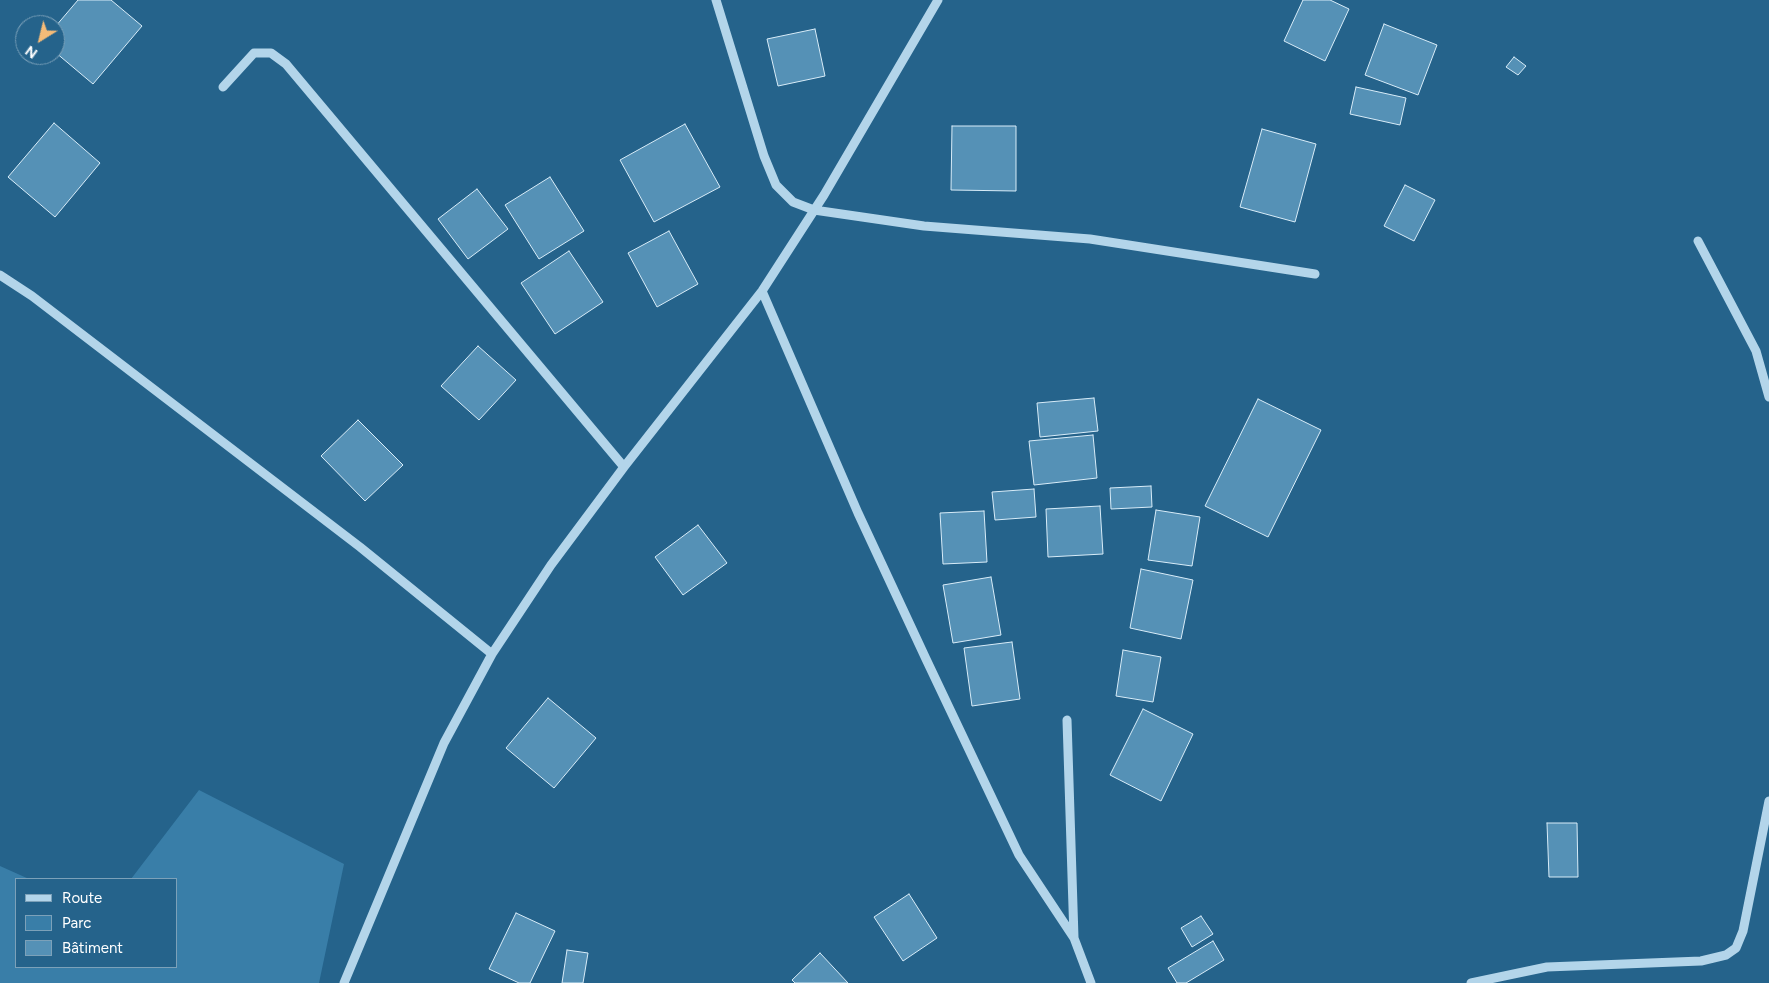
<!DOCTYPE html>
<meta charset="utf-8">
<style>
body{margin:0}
#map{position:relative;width:1769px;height:983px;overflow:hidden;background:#25638b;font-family:Figtree,sans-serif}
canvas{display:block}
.legend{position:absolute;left:15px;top:878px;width:162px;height:90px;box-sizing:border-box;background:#25638b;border:1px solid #7ca1b9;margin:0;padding:6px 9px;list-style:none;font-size:15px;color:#fff}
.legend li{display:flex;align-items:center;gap:10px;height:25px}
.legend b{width:25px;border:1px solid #7ca1b9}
.north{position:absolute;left:15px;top:15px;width:50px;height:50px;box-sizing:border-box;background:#25638b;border:1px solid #7ca1b9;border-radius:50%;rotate:216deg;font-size:14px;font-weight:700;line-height:20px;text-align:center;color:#fff}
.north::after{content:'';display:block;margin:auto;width:18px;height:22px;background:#f4bb78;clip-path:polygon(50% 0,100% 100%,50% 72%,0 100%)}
</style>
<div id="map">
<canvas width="1769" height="983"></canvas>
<ul class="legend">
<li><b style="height:6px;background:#b3d5ea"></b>Route</li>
<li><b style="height:14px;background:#397ea8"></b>Parc</li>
<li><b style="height:14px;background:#5591b6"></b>Bâtiment</li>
</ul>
<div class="north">N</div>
</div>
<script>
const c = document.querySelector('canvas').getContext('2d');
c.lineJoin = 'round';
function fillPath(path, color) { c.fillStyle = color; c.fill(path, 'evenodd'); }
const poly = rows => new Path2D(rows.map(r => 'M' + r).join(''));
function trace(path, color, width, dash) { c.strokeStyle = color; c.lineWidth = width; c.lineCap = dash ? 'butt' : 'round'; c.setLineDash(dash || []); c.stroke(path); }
fillPath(poly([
 [199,790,344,864,319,983,0,983,0,866,29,879,16,879,16,967,176,967,176,879,131,879]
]), '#397ea8');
const building = poly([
 [78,0,111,0,142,26,93,84,55,52,55,27,78,0],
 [1303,0,1330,0,1349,9,1325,61,1284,41,1303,0],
 [1384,24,1437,45,1418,95,1365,75,1384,24],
 [815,29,825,76,778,86,767,39,815,29],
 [1514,57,1526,66,1518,75,1506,67,1514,57],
 [1356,87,1406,98,1400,125,1350,114,1356,87],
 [54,123,100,163,55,217,8,177,54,123],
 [685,124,720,187,654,222,620,160,685,124],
 [952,126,1016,126,1016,191,951,190,952,126],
 [1262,129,1316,144,1295,222,1240,207,1262,129],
 [550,177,584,231,539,259,505,205,550,177],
 [1405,185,1435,200,1414,241,1384,226,1405,185],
 [477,189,508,229,468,259,438,219,477,189],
 [669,231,698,284,657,307,628,253,669,231],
 [569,251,603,302,555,334,521,283,569,251],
 [478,346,516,380,479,420,441,386,478,346],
 [1094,398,1098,431,1040,437,1037,403,1094,398],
 [1258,399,1321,430,1268,537,1205,506,1258,399],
 [358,420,403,465,365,501,321,456,358,420],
 [1093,435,1097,478,1034,485,1029,441,1093,435],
 [1151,486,1152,507,1111,509,1110,488,1151,486],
 [1034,489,1036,517,995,520,992,492,1034,489],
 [1100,506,1103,554,1048,557,1046,509,1100,506],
 [1156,510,1200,517,1192,566,1148,560,1156,510],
 [984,511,987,562,943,564,940,513,984,511],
 [698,525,727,563,683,595,655,557,698,525],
 [1141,569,1193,580,1181,639,1130,628,1141,569],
 [991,577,1001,635,953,643,943,585,991,577],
 [1012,642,1020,699,972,706,964,648,1012,642],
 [1123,650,1161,657,1153,702,1116,696,1123,650],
 [548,698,596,738,554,788,506,748,548,698],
 [1143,709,1193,734,1161,801,1110,775,1143,709],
 [1547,823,1577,823,1578,877,1549,877,1547,823],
 [909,894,937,938,903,961,874,917,909,894],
 [516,913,555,931,530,983,519,983,489,969,516,913],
 [1201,916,1213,934,1192,947,1181,928,1201,916],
 [1213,941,1224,960,1186,983,1177,983,1168,968,1213,941],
 [567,950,588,953,583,983,562,983,567,950],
 [820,953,848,983,795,983,792,980,820,953]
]);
fillPath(building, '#5591b6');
trace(building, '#d8ecf8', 1);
trace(poly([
 [716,0,764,156,776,185,793,202,814,210,924,226,1090,239,1315,274],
 [223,87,254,53,271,53,286,64,624,467],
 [1698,241,1756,351,1769,397],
 [0,275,32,296,360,547,492,654],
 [762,291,858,513,926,659,1019,855,1074,938,1091,983],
 [1067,720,1074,938],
 [344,983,444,743,492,654,551,565,624,467,762,291,824,195,938,0],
 [1471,983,1547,967,1701,961,1726,955,1736,948,1743,931,1769,801]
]), '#b3d5ea', 9);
</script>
